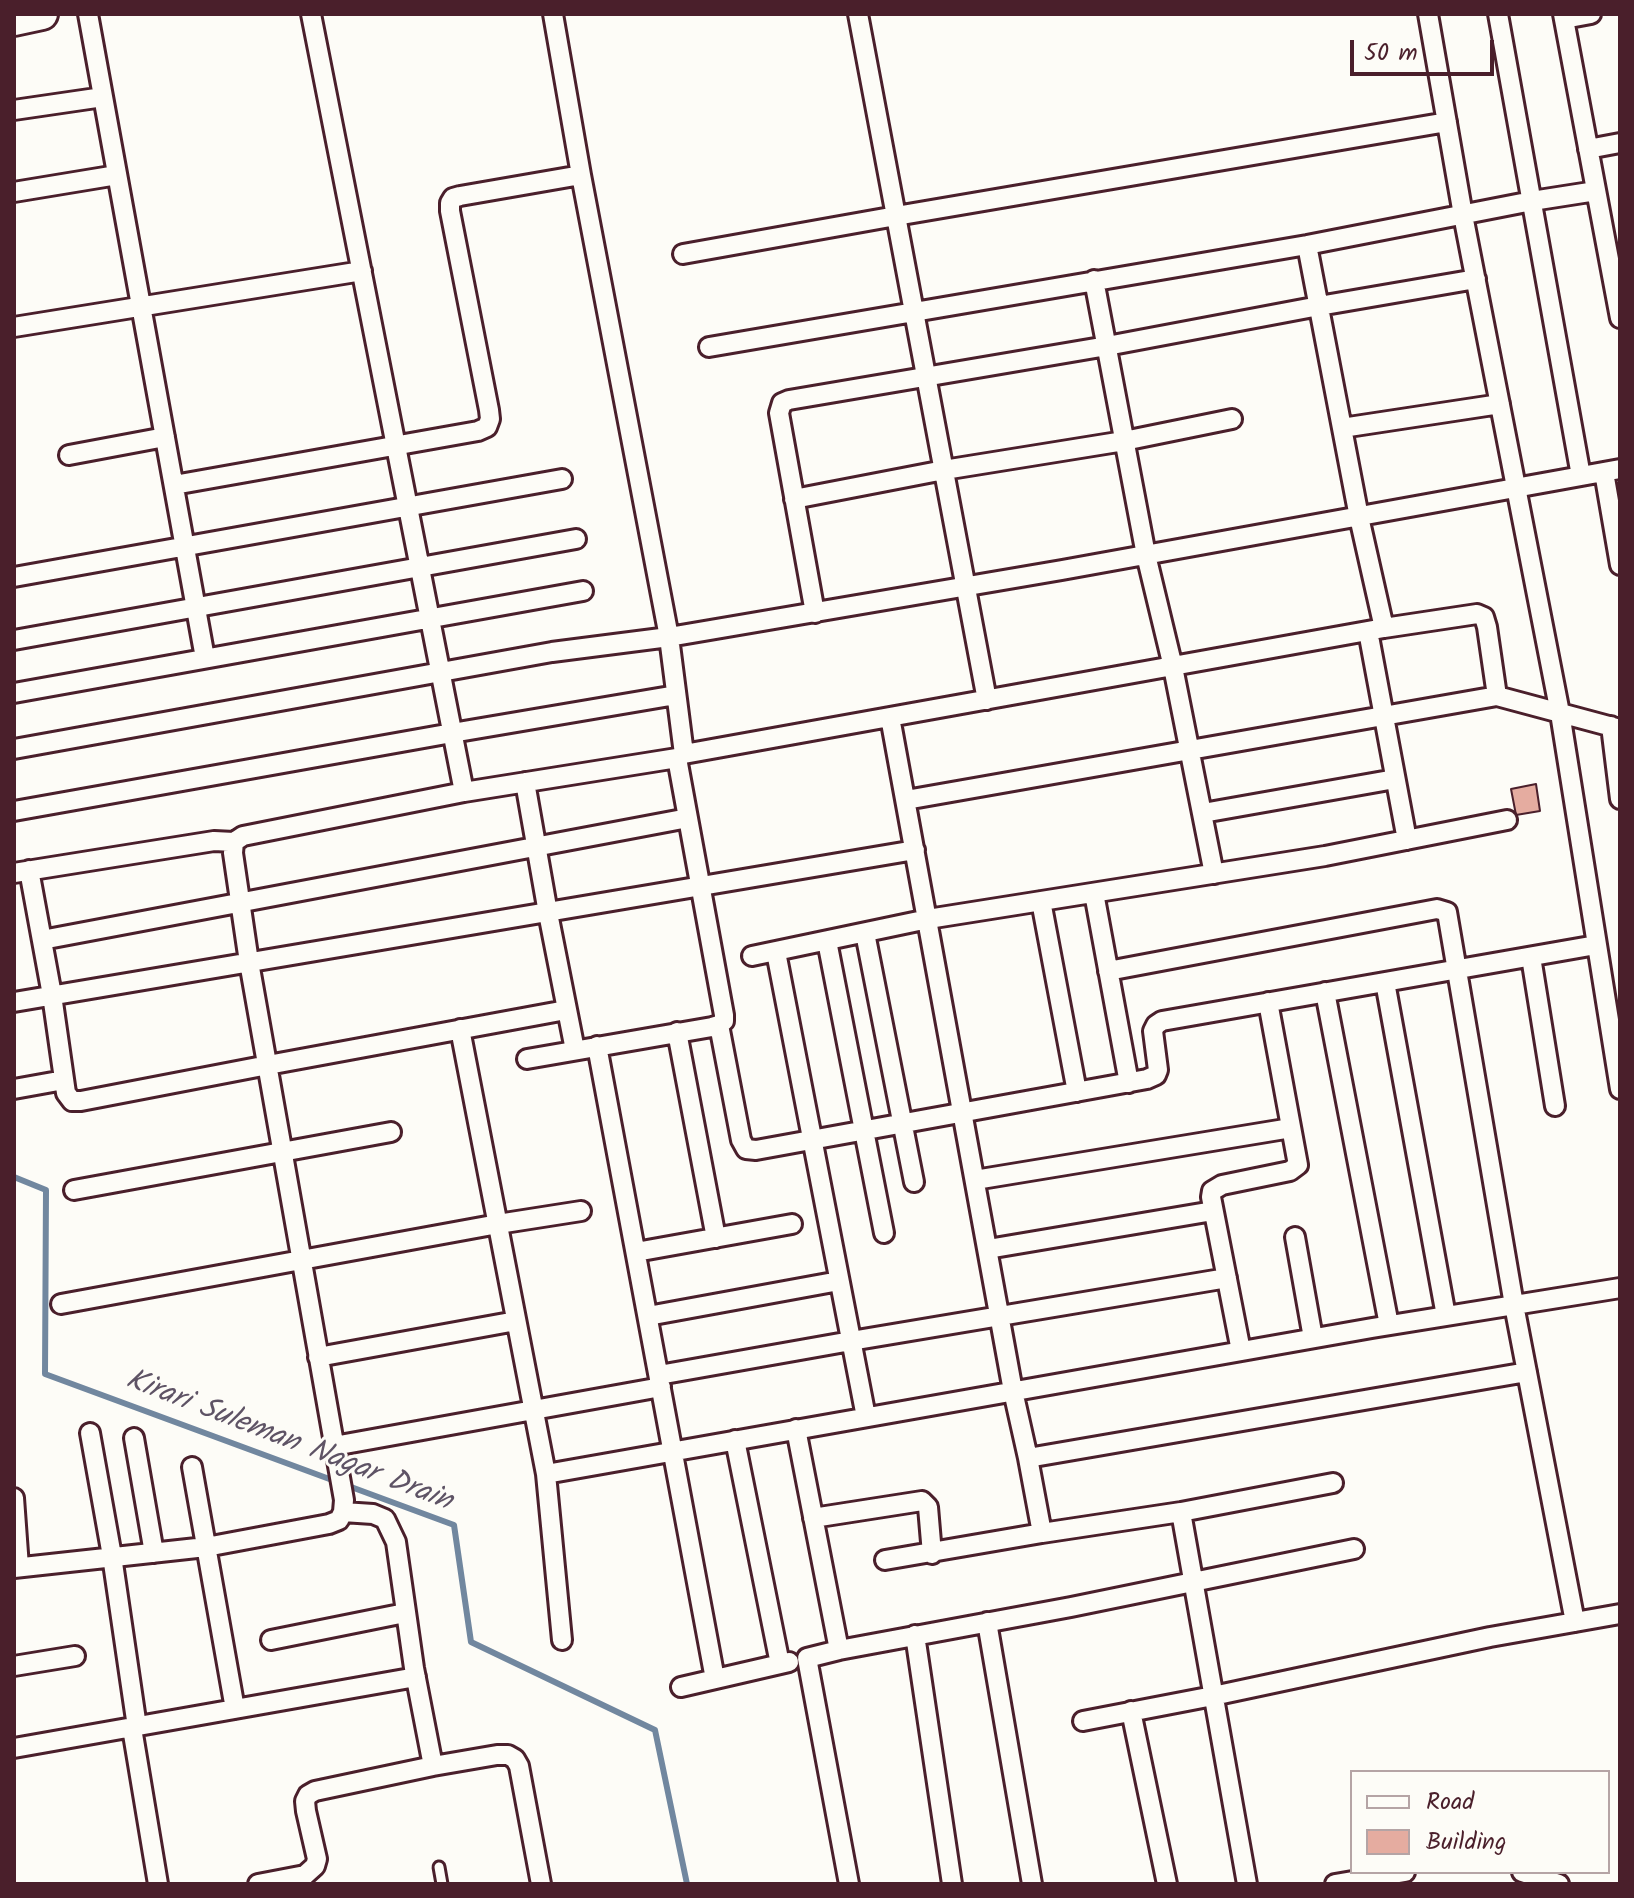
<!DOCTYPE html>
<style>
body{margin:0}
#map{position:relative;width:1634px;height:1898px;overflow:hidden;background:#fdfcf7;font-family:Kalam,sans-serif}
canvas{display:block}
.frame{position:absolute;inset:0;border:16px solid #4a1f2b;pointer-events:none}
.legend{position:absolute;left:1350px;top:1770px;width:260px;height:104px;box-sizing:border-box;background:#fdfcf7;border:2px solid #b5a4a5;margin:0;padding:10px 14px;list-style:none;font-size:24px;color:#4a1f2b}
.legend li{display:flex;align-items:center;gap:16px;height:40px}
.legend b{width:40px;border:2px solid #b5a4a5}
.scale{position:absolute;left:1350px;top:40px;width:144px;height:36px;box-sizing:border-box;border:4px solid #4a1f2b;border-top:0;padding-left:10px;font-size:24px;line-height:28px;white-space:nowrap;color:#4a1f2b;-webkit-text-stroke:6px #fdfcf7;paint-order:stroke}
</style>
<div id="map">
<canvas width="1634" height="1898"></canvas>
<div class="frame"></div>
<ul class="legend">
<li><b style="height:10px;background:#fdfcf7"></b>Road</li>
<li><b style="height:22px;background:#e5aca0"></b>Building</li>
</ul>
<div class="scale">50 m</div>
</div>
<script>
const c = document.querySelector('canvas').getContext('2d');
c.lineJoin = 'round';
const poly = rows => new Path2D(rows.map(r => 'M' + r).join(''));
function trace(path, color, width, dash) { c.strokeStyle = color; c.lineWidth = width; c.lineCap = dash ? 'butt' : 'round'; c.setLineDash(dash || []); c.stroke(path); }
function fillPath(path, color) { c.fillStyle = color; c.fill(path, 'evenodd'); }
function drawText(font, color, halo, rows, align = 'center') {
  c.font = font + ' Kalam,sans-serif'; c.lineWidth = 6; c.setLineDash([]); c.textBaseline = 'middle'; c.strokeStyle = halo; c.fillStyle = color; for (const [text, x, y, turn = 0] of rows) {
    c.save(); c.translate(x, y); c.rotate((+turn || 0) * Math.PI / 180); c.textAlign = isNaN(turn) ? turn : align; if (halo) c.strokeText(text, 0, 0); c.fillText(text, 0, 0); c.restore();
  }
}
trace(poly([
 [14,1177,46,1190,45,1374,454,1525,471,1642,655,1730,687,1884]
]), '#71879f', 6);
const building = poly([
 [1536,784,1540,811,1516,815,1511,789,1536,784]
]);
fillPath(building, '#e5aca0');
trace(building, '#4a1f2b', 2);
const service = poly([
 [439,1867,442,1884]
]);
const minor = poly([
 [88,14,205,658],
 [311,14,464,792],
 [858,14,987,700],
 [1428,14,1463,215,1560,713,1620,1089],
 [1498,14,1581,476],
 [1563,14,1620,318],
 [1564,19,1591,14],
 [14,110,103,97],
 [1588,149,1620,143],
 [14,192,117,175],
 [1307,245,1359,517,1384,628],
 [683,254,896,216,1447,122],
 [1094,280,1146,555,1173,667,1214,874],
 [14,327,362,271],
 [709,347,1307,245,1532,201,1596,191],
 [1342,428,1500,404],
 [69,455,165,437],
 [1604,472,1620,565],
 [174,485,478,431,487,427,490,419,489,410,450,211,450,203,453,198,460,196,581,175],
 [794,499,944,470,1124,441,1232,419],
 [14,577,562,479],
 [815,613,779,413,782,403,789,400,1107,346,1319,306,1476,279],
 [1368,631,1407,840],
 [14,640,576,539],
 [14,693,583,591],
 [890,717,1013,1391,1028,1458,1042,1533,1181,1512,1333,1483],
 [1611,726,1620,799],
 [14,749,552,652,669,637,1062,570,1620,469],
 [684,754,1384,628,1477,614,1484,617,1487,627,1497,696,1620,729],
 [525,782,548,913,575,1050],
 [906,800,1497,696],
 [14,811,452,733,676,695],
 [1203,813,1395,779],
 [29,870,52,995,66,1093,72,1101,81,1101,268,1065,566,1010],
 [14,873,214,841,234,842],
 [1094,893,1129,1083],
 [1041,901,1077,1092],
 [865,933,914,1182],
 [42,940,688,818],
 [827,941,884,1233],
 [776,952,866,1417],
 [752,956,928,919,1325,856,1507,820],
 [1531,957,1555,1106],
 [1108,971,1437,909,1447,912,1514,1305,1575,1622],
 [1385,982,1446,1316],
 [1325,992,1389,1325],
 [14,1002,915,850],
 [719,1025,741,1140,746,1149,756,1150,1147,1079,1156,1075,1158,1070,1153,1031,1156,1025,1162,1021,1596,945],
 [460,1029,546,1474,562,1640],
 [677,1032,716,1238],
 [597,1046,715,1679],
 [527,1059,712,1027,719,1025,724,1021,724,1015,677,758],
 [14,1089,64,1080],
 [975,1180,1291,1128],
 [74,1190,391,1132],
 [1295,1237,1313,1338],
 [988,1249,1213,1211],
 [636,1252,792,1224],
 [61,1304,498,1224,581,1211],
 [648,1316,839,1281],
 [1241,1351,1211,1197,1212,1191,1222,1185,1290,1171,1298,1165,1268,1002],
 [318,1357,516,1321],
 [659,1375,851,1341,1227,1278],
 [796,1429,839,1650,807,1658,849,1884],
 [90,1433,112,1556,137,1727],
 [134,1438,154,1553],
 [735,1440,780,1664],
 [334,1446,661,1387],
 [1028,1458,1527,1372],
 [192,1467,235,1709],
 [546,1474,1372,1328,1620,1288],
 [14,1498,19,1567],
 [343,1512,373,1514,385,1519,396,1542,414,1668,433,1766],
 [1181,1512,1247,1884],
 [813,1518,922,1501,928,1507,932,1554],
 [885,1560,1042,1533],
 [14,1568,206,1547,329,1524,339,1520,343,1512,344,1500,249,962,233,853,234,842,243,836,464,792,677,758,684,754,669,637,581,175,553,14],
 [987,1622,1032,1884],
 [915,1635,952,1884],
 [271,1640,405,1613],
 [839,1650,1071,1607,1354,1549],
 [14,1666,75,1656],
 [681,1687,789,1662],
 [1131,1711,1167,1884],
 [1083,1721,1213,1696,1490,1637,1620,1614],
 [132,1728,158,1884],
 [14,1748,416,1677],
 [1522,1872,1559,1884],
 [258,1884,305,1875,315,1866,317,1859,306,1811,305,1801,308,1795,315,1791,433,1766,497,1755,508,1755,515,1759,519,1766,541,1884],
 [1335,1884,1405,1872]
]);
const trunk = poly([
 [14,20,42,14]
]);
trace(service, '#4a1f2b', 15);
trace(minor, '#4a1f2b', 24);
trace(trunk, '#4a1f2b', 36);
trace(service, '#fdfcf7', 9);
trace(minor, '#fdfcf7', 18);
trace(trunk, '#fdfcf7', 30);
drawText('italic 30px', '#5e5365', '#fdfcf7', [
 ["Kirari Suleman Nagar Drain",288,1443,21]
]);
</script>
